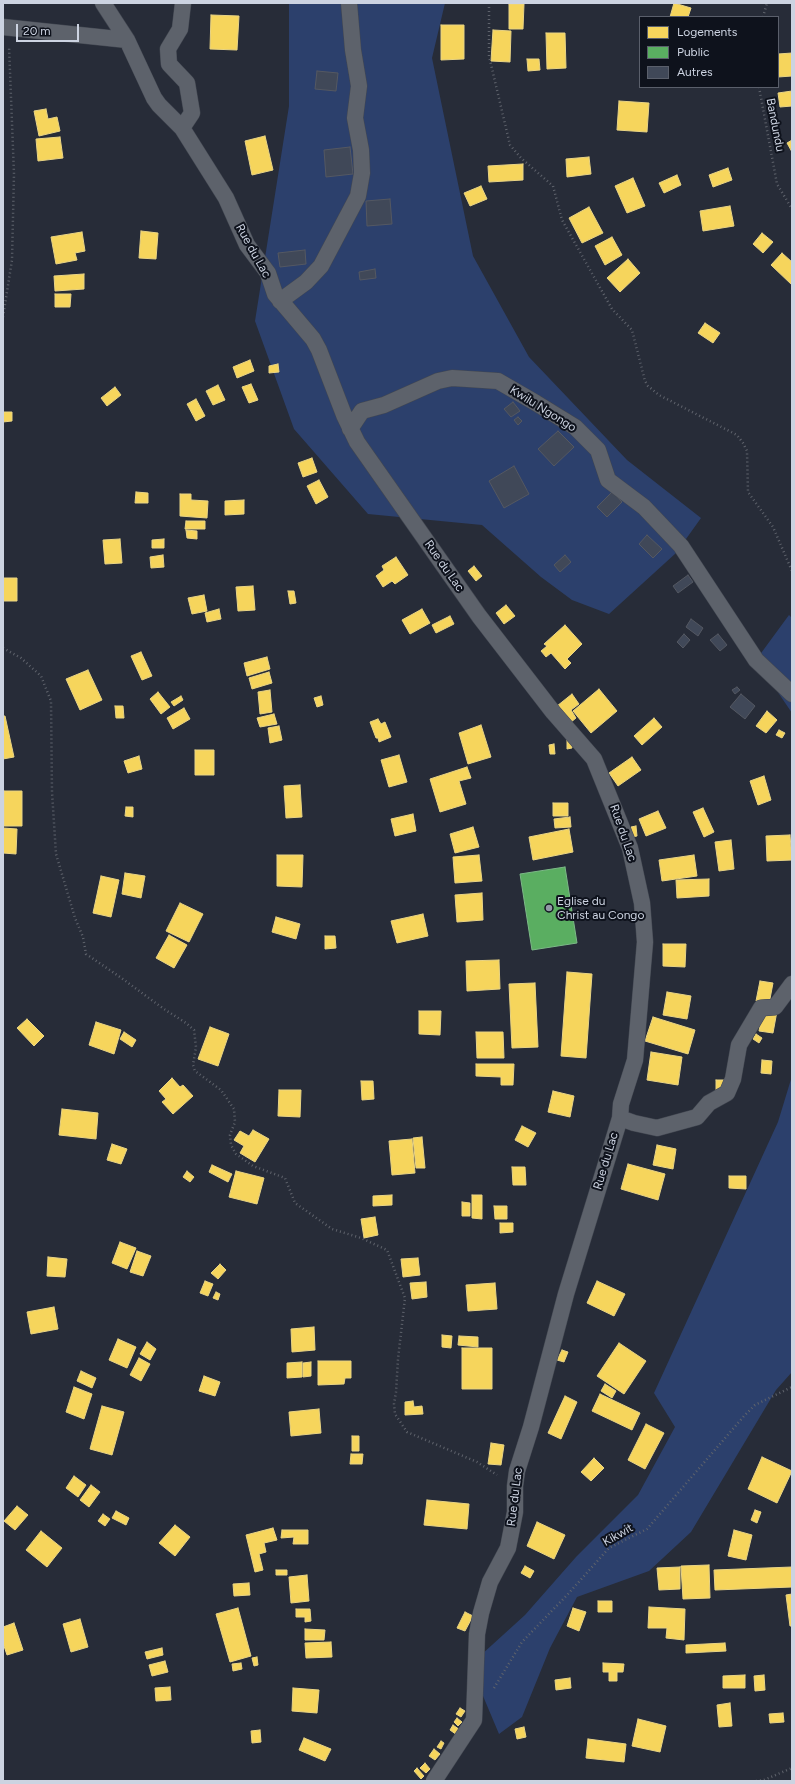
<!DOCTYPE html>
<style>
body{margin:0}
#map{position:relative;width:795px;height:1784px;overflow:hidden;background:#272c38;font-family:Figtree,sans-serif}
canvas{display:block}
.frame{position:absolute;inset:0;border:4px solid #ccd3e1;pointer-events:none}
.legend{position:absolute;left:639px;top:16px;width:140px;height:72px;box-sizing:border-box;background:#0e121c;border:1px solid #5a5f6b;margin:0;padding:5px 7px;list-style:none;font-size:12px;color:#ccd3e1}
.legend li{display:flex;align-items:center;gap:8px;height:20px}
.legend b{width:20px;border:1px solid #5a5f6b}
.scale{position:absolute;left:16px;top:24px;width:63px;height:18px;box-sizing:border-box;border:2px solid #ccd3e1;border-top:0;padding-left:5px;font-size:12px;line-height:14px;white-space:nowrap;color:#ccd3e1;-webkit-text-stroke:3px #0e121c;paint-order:stroke}
</style>
<div id="map">
<canvas width="795" height="1784"></canvas>
<div class="frame"></div>
<ul class="legend">
<li><b style="height:11px;background:#f6d55c"></b>Logements</li>
<li><b style="height:11px;background:#5aae61"></b>Public</li>
<li><b style="height:11px;background:#404858"></b>Autres</li>
</ul>
<div class="scale">20 m</div>
</div>
<script>
const c = document.querySelector('canvas').getContext('2d');
c.lineJoin = 'round';
function fillPath(path, color) { c.fillStyle = color; c.fill(path, 'evenodd'); }
const poly = rows => new Path2D(rows.map(r => 'M' + r).join(''));
function trace(path, color, width, dash) { c.strokeStyle = color; c.lineWidth = width; c.lineCap = dash ? 'butt' : 'round'; c.setLineDash(dash || []); c.stroke(path); }
function drawText(font, color, halo, rows, align = 'center') {
  c.font = font + ' Figtree,sans-serif'; c.lineWidth = 4; c.setLineDash([]); c.textBaseline = 'middle'; c.strokeStyle = halo; c.fillStyle = color; for (const [text, x, y, turn = 0] of rows) {
    c.save(); c.translate(x, y); c.rotate((+turn || 0) * Math.PI / 180); c.textAlign = isNaN(turn) ? turn : align; if (halo) c.strokeText(text, 0, 0); c.fillText(text, 0, 0); c.restore();
  }
}
fillPath(poly([
 [289,3,445,3,432,58,473,256,529,357,627,460,701,518,676,553,609,614,572,600,541,577,482,525,368,514,294,429,255,321,289,106],
 [789,615,792,618,792,713,756,660],
 [792,1076,792,1372,776,1390,691,1532,649,1571,577,1597,550,1648,522,1717,499,1734,470,1665,525,1615,576,1557,638,1495,675,1427,654,1393,778,1122]
]), '#2c406c');
const homes = poly([
 [674,3,691,8,688,17,670,17,674,3],
 [509,4,524,4,523,29,509,29,509,4],
 [211,15,239,16,237,50,210,49,211,15],
 [441,25,464,25,464,59,441,60,441,25],
 [493,30,511,31,510,62,491,61,493,30],
 [546,33,565,33,566,68,547,69,546,33],
 [792,53,792,76,778,77,778,54,792,53],
 [527,59,539,59,540,70,528,71,527,59],
 [792,91,792,106,780,107,778,93,792,91],
 [619,101,649,103,647,132,617,130,619,101],
 [46,109,48,119,57,117,60,131,39,136,34,111,46,109],
 [265,136,273,170,252,175,245,141,265,136],
 [60,137,63,158,38,161,36,139,60,137],
 [792,140,792,152,787,143,792,140],
 [589,157,591,174,567,177,566,159,589,157],
 [523,164,523,180,489,182,488,166,523,164],
 [728,168,732,180,713,187,709,175,728,168],
 [677,175,681,185,664,193,659,183,677,175],
 [633,178,645,206,627,213,615,186,633,178],
 [481,186,487,199,470,206,464,193,481,186],
 [730,206,734,226,703,231,700,211,730,206],
 [589,207,603,233,582,243,569,218,589,207],
 [141,231,158,233,156,259,139,258,141,231],
 [82,232,85,251,75,253,77,260,56,264,51,237,82,232],
 [762,233,773,242,763,253,753,244,762,233],
 [612,237,622,255,605,265,595,246,612,237],
 [782,253,792,262,792,285,771,265,782,253],
 [628,259,640,273,620,292,607,278,628,259],
 [84,274,84,289,55,291,54,276,84,274],
 [55,294,71,294,70,307,55,307,55,294],
 [705,323,720,333,713,343,698,333,705,323],
 [250,360,254,371,237,378,233,367,250,360],
 [278,364,279,372,269,373,269,366,278,364],
 [251,384,258,400,249,403,242,387,251,384],
 [218,385,225,400,213,405,206,391,218,385],
 [115,387,121,395,107,406,101,398,115,387],
 [196,399,205,416,196,421,187,404,196,399],
 [3,412,12,412,12,421,3,422,3,412],
 [312,458,317,472,303,477,298,463,312,458],
 [319,480,328,497,316,504,307,486,319,480],
 [136,492,148,493,148,503,135,503,136,492],
 [180,494,191,494,191,500,208,501,207,518,180,516,180,494],
 [244,500,244,514,225,515,225,501,244,500],
 [186,521,205,521,205,529,185,529,186,521],
 [186,530,197,531,197,539,187,538,186,530],
 [120,539,122,563,105,564,103,540,120,539],
 [164,539,164,548,152,548,152,540,164,539],
 [163,555,164,567,151,568,150,557,163,555],
 [396,557,408,575,395,584,392,581,383,587,376,576,384,570,382,566,396,557],
 [474,566,482,576,476,581,468,571,474,566],
 [3,578,17,578,17,601,3,601,3,578],
 [253,586,255,610,238,611,236,587,253,586],
 [288,591,294,591,296,603,290,604,288,591],
 [204,595,207,611,192,614,188,598,204,595],
 [506,605,515,616,504,624,496,613,506,605],
 [219,609,221,619,207,622,205,613,219,609],
 [422,609,430,623,410,634,402,620,422,609],
 [450,616,454,624,436,633,432,625,450,616],
 [565,625,582,644,567,659,571,663,565,669,551,653,546,657,541,651,547,646,544,644,565,625],
 [141,652,152,676,142,680,131,656,141,652],
 [267,657,270,669,247,676,244,663,267,657],
 [88,670,102,700,80,710,66,679,88,670],
 [269,672,272,683,252,689,249,678,269,672],
 [599,689,617,711,591,733,573,711,599,689],
 [270,690,272,712,260,714,258,692,270,690],
 [158,692,170,707,161,714,150,699,158,692],
 [572,694,579,704,571,710,576,718,570,723,557,706,572,694],
 [181,696,183,700,174,706,171,702,181,696],
 [321,696,323,705,317,707,314,698,321,696],
 [115,706,123,706,124,718,116,718,115,706],
 [184,708,190,719,173,729,167,718,184,708],
 [767,711,777,720,766,733,756,726,767,711],
 [274,714,277,724,260,727,257,718,274,714],
 [3,716,5,716,14,757,3,759,3,716],
 [654,718,662,727,642,745,634,736,654,718],
 [378,719,381,724,385,722,391,737,379,742,378,738,376,738,370,722,378,719],
 [481,725,491,757,468,764,459,733,481,725],
 [279,726,282,740,270,743,268,728,279,726],
 [779,730,785,733,782,738,776,735,779,730],
 [567,740,571,740,572,748,567,749,567,740],
 [554,744,555,754,550,754,549,745,554,744],
 [195,750,214,750,214,775,195,775,195,750],
 [399,755,407,782,389,787,381,760,399,755],
 [139,756,142,769,128,773,124,761,139,756],
 [632,757,641,770,618,786,609,773,632,757],
 [467,767,471,778,459,781,466,804,440,812,430,779,467,767],
 [764,776,771,800,758,805,750,781,764,776],
 [300,785,302,817,286,818,284,786,300,785],
 [4,791,22,791,22,826,4,826,4,791],
 [553,803,568,803,568,816,553,816,553,803],
 [126,807,133,807,133,817,125,816,126,807],
 [703,808,714,832,704,837,693,812,703,808],
 [658,811,666,828,646,836,639,819,658,811],
 [413,814,416,831,395,836,391,819,413,814],
 [570,817,571,827,555,828,554,819,570,817],
 [636,826,637,836,632,837,631,827,636,826],
 [473,827,479,847,455,853,450,834,473,827],
 [3,828,17,829,16,854,3,853,3,828],
 [569,829,573,852,533,860,529,837,569,829],
 [790,835,792,860,767,861,766,836,790,835],
 [731,840,734,869,719,871,715,842,731,840],
 [277,855,303,855,302,887,277,886,277,855],
 [479,855,482,881,455,883,453,857,479,855],
 [694,855,697,876,662,881,659,860,694,855],
 [125,873,145,876,141,898,122,894,125,873],
 [101,876,119,880,111,917,93,913,101,876],
 [709,879,709,896,677,898,676,880,709,879],
 [482,893,483,920,457,922,455,895,482,893],
 [180,903,203,914,189,942,166,931,180,903],
 [423,914,428,936,397,943,391,921,423,914],
 [276,917,300,924,296,939,272,932,276,917],
 [169,935,187,945,174,968,156,958,169,935],
 [325,936,335,936,336,948,325,949,325,936],
 [663,944,686,944,685,967,663,966,663,944],
 [499,960,500,989,467,991,466,961,499,960],
 [567,972,592,974,586,1058,561,1056,567,972],
 [760,981,773,983,769,1004,756,1001,760,981],
 [535,983,538,1047,512,1048,509,984,535,983],
 [667,992,691,996,687,1019,663,1015,667,992],
 [763,1009,777,1011,773,1033,759,1031,763,1009],
 [419,1011,441,1011,440,1035,419,1034,419,1011],
 [653,1017,695,1030,688,1054,645,1041,653,1017],
 [27,1019,44,1036,34,1046,17,1028,27,1019],
 [96,1022,121,1030,114,1054,89,1045,96,1022],
 [210,1027,229,1034,218,1066,198,1059,210,1027],
 [124,1032,136,1040,132,1047,120,1039,124,1032],
 [476,1032,503,1032,504,1058,477,1058,476,1032],
 [756,1034,762,1038,759,1043,753,1039,756,1034],
 [651,1052,682,1057,678,1085,647,1080,651,1052],
 [762,1060,772,1061,771,1074,761,1073,762,1060],
 [476,1064,514,1064,513,1085,501,1085,501,1077,476,1076,476,1064],
 [172,1078,180,1087,183,1085,193,1096,173,1114,162,1102,166,1099,159,1091,172,1078],
 [716,1080,726,1080,726,1090,716,1091,716,1080],
 [361,1081,373,1081,374,1099,362,1100,361,1081],
 [279,1090,301,1090,300,1117,278,1116,279,1090],
 [553,1091,574,1096,570,1117,548,1112,553,1091],
 [62,1109,98,1113,96,1139,59,1135,62,1109],
 [522,1126,536,1133,528,1147,515,1140,522,1126],
 [253,1130,269,1139,255,1162,240,1153,244,1146,234,1140,240,1131,249,1136,253,1130],
 [422,1137,425,1168,416,1168,413,1138,422,1137],
 [412,1139,415,1173,392,1175,389,1141,412,1139],
 [112,1144,127,1149,121,1164,107,1160,112,1144],
 [657,1145,676,1149,673,1169,653,1165,657,1145],
 [628,1164,665,1174,658,1200,621,1189,628,1164],
 [212,1165,232,1174,228,1182,209,1172,212,1165],
 [512,1167,525,1167,526,1185,513,1185,512,1167],
 [187,1171,194,1177,190,1182,183,1177,187,1171],
 [236,1171,264,1178,257,1204,229,1197,236,1171],
 [729,1176,746,1176,746,1189,729,1188,729,1176],
 [392,1195,392,1205,373,1206,373,1196,392,1195],
 [472,1195,482,1195,482,1219,472,1218,472,1195],
 [462,1202,470,1203,470,1216,462,1216,462,1202],
 [494,1206,507,1206,507,1219,495,1219,494,1206],
 [375,1217,378,1235,364,1238,361,1219,375,1217],
 [500,1223,513,1223,513,1232,500,1233,500,1223],
 [120,1242,136,1248,127,1269,112,1263,120,1242],
 [137,1251,151,1256,143,1276,130,1272,137,1251],
 [48,1257,67,1259,65,1277,47,1276,48,1257],
 [418,1258,420,1275,403,1277,401,1259,418,1258],
 [220,1264,226,1270,218,1279,211,1273,220,1264],
 [205,1281,213,1284,208,1296,200,1293,205,1281],
 [597,1281,625,1294,614,1316,587,1303,597,1281],
 [426,1282,427,1297,412,1299,410,1283,426,1282],
 [495,1283,497,1309,468,1311,466,1285,495,1283],
 [216,1292,220,1294,218,1300,213,1298,216,1292],
 [54,1307,58,1329,31,1334,27,1312,54,1307],
 [314,1327,315,1350,292,1352,291,1329,314,1327],
 [442,1335,452,1336,451,1348,442,1347,442,1335],
 [459,1336,478,1337,478,1347,458,1345,459,1336],
 [118,1339,136,1347,127,1368,109,1360,118,1339],
 [147,1342,156,1349,150,1360,140,1354,147,1342],
 [619,1343,646,1361,624,1394,597,1376,619,1343],
 [462,1348,492,1348,492,1389,462,1389,462,1348],
 [562,1350,568,1352,564,1362,557,1360,562,1350],
 [139,1358,150,1364,141,1381,130,1375,139,1358],
 [318,1361,351,1361,351,1378,345,1378,344,1384,318,1385,318,1361],
 [302,1362,302,1377,287,1378,287,1363,302,1362],
 [311,1362,311,1376,303,1377,303,1363,311,1362],
 [81,1371,96,1378,92,1388,77,1381,81,1371],
 [204,1376,220,1382,215,1396,199,1391,204,1376],
 [605,1384,616,1391,612,1398,601,1391,605,1384],
 [74,1387,92,1394,84,1419,66,1412,74,1387],
 [600,1394,640,1413,632,1430,592,1411,600,1394],
 [565,1396,577,1402,561,1439,548,1433,565,1396],
 [413,1401,414,1407,422,1406,423,1414,405,1415,405,1402,413,1401],
 [102,1406,124,1412,112,1455,90,1449,102,1406],
 [319,1409,321,1433,291,1436,289,1412,319,1409],
 [646,1424,664,1433,645,1469,628,1460,646,1424],
 [352,1436,359,1436,359,1451,352,1451,352,1436],
 [491,1443,504,1445,501,1465,488,1464,491,1443],
 [351,1454,363,1454,362,1464,350,1464,351,1454],
 [762,1457,792,1471,777,1503,748,1489,762,1457],
 [594,1458,604,1468,591,1481,581,1472,594,1458],
 [74,1476,86,1485,78,1497,66,1488,74,1476],
 [91,1485,100,1492,89,1507,80,1500,91,1485],
 [427,1500,469,1504,467,1529,424,1525,427,1500],
 [17,1506,28,1515,15,1530,4,1521,17,1506],
 [755,1510,761,1512,757,1523,751,1520,755,1510],
 [116,1511,129,1518,126,1525,112,1518,116,1511],
 [103,1514,110,1519,105,1526,98,1521,103,1514],
 [537,1522,565,1535,554,1559,527,1546,537,1522],
 [175,1525,190,1537,175,1556,159,1543,175,1525],
 [273,1528,277,1540,264,1543,266,1552,259,1554,263,1570,255,1572,246,1535,273,1528],
 [282,1530,308,1530,308,1544,293,1544,294,1537,281,1538,282,1530],
 [734,1530,752,1535,746,1560,728,1556,734,1530],
 [41,1531,62,1548,47,1567,26,1550,41,1531],
 [709,1565,710,1598,683,1599,681,1566,709,1565],
 [525,1566,534,1571,530,1578,521,1573,525,1566],
 [680,1567,680,1589,659,1590,657,1568,680,1567],
 [792,1567,792,1587,715,1590,714,1570,792,1567],
 [276,1570,287,1570,287,1575,276,1575,276,1570],
 [307,1575,309,1601,291,1603,289,1577,307,1575],
 [249,1583,250,1595,234,1596,233,1584,249,1583],
 [792,1594,792,1626,790,1626,786,1595,792,1594],
 [598,1601,612,1601,612,1612,598,1612,598,1601],
 [649,1607,685,1609,684,1640,666,1638,667,1628,648,1628,649,1607],
 [238,1608,251,1656,230,1662,216,1614,238,1608],
 [573,1608,586,1612,579,1631,567,1626,573,1608],
 [296,1609,310,1609,311,1621,305,1622,305,1617,296,1617,296,1609],
 [465,1612,473,1616,465,1631,457,1628,465,1612],
 [80,1619,88,1647,71,1652,63,1624,80,1619],
 [14,1623,23,1650,7,1655,3,1643,3,1627,14,1623],
 [305,1629,325,1630,324,1640,305,1640,305,1629],
 [331,1642,332,1657,306,1658,305,1643,331,1642],
 [725,1643,726,1651,686,1653,686,1645,725,1643],
 [162,1648,163,1655,147,1659,145,1652,162,1648],
 [257,1657,258,1665,254,1666,252,1658,257,1657],
 [165,1661,168,1672,152,1676,149,1665,165,1661],
 [241,1663,242,1669,233,1671,232,1664,241,1663],
 [603,1663,624,1664,623,1672,617,1672,617,1681,609,1681,609,1672,603,1672,603,1663],
 [745,1675,745,1688,723,1688,723,1676,745,1675],
 [764,1675,765,1690,755,1691,754,1676,764,1675],
 [570,1678,571,1688,556,1690,555,1680,570,1678],
 [170,1687,171,1700,156,1701,155,1688,170,1687],
 [293,1688,319,1690,317,1713,292,1711,293,1688],
 [730,1703,732,1726,719,1727,717,1705,730,1703],
 [460,1708,465,1711,461,1717,456,1714,460,1708],
 [783,1713,784,1722,770,1723,769,1714,783,1713],
 [457,1718,462,1722,458,1726,454,1722,457,1718],
 [638,1719,666,1726,660,1752,632,1746,638,1719],
 [453,1725,460,1730,457,1735,450,1730,453,1725],
 [524,1727,526,1737,517,1739,515,1729,524,1727],
 [260,1730,261,1742,252,1743,251,1731,260,1730],
 [304,1738,331,1749,325,1761,299,1750,304,1738],
 [588,1739,626,1744,624,1762,586,1758,588,1739],
 [441,1741,444,1743,441,1749,437,1747,441,1741],
 [434,1749,440,1754,435,1760,429,1756,434,1749],
 [425,1763,430,1769,426,1773,420,1768,425,1763],
 [417,1768,424,1776,421,1779,414,1771,417,1768]
]);
fillPath(homes, '#f6d55c');
trace(homes, '#e9d484', 1);
const public = poly([
 [565,867,577,943,532,950,520,874,565,867]
]);
fillPath(public, '#5aae61');
trace(public, '#7cb987', 1);
const building = poly([
 [317,71,338,73,336,91,315,89,317,71],
 [350,147,353,174,326,177,324,150,350,147],
 [390,199,392,224,367,226,366,201,390,199],
 [305,250,306,264,280,267,278,253,305,250],
 [375,269,376,278,360,280,359,272,375,269],
 [513,402,520,411,511,417,504,409,513,402],
 [518,417,522,421,518,425,514,420,518,417],
 [558,431,574,447,554,466,538,449,558,431],
 [514,466,529,494,504,508,489,481,514,466],
 [612,492,622,502,607,517,597,507,612,492],
 [647,535,662,549,653,558,639,544,647,535],
 [565,555,571,562,560,572,554,565,565,555],
 [688,575,693,582,678,593,673,586,688,575],
 [691,619,703,628,698,636,686,627,691,619],
 [684,634,690,640,683,648,677,642,684,634],
 [718,634,727,645,720,651,710,640,718,634],
 [737,687,740,690,735,694,732,690,737,687],
 [741,694,755,706,745,719,730,707,741,694]
]);
fillPath(building, '#404858');
trace(building, '#545862', 1);
const minor = poly([
 [103,3,127,40,154,98,159,105,182,128,226,198,247,245,268,273,275,294,313,339,319,350,344,415,357,442,479,616,553,712,594,759,630,848,642,903,645,942,635,1060,621,1104,620,1118,566,1294,531,1427,517,1471,515,1486,515,1512,508,1548,490,1582,481,1613,477,1634,474,1720,434,1781],
 [3,27,127,40],
 [182,128,192,113,187,83,169,64,168,49,180,29,183,3],
 [280,301,306,282,321,266,358,196,362,173,361,150,355,118,359,86,353,50,349,3],
 [350,429,362,411,384,405,438,381,452,378,498,381,536,403,575,427,598,450,608,480,644,507,681,546,756,660,792,694],
 [620,1118,634,1123,657,1128,697,1117,709,1103,727,1093,733,1079,739,1045,761,1008,775,1007,792,984]
]);
trace(minor, '#424751', 17);
trace(poly([
 [489,3,489,56,510,145,521,158,553,186,562,220,612,309,632,330,645,381,648,386,659,395,737,435,743,443,747,451,748,492,773,527,792,571],
 [763,17,767,3],
 [759,87,777,184,792,209],
 [3,317,12,260,14,174,9,46],
 [3,648,21,658,41,676,51,701,52,792,56,854,75,918,83,937,86,954,120,977,164,1009,186,1023,194,1030,196,1047,193,1065,195,1071,221,1090,234,1109,235,1122,230,1135,231,1145,236,1154,253,1166,285,1178,295,1203,332,1229,361,1238,387,1250,405,1298,398,1359,396,1392,394,1404,395,1414,407,1432,477,1462,497,1475],
 [494,1688,522,1642,568,1594,609,1548,647,1529,744,1416,755,1405,792,1387],
 [756,1781,764,1780,792,1768]
]), '#5f636c', 2.5, [1, 3]);
trace(minor, '#5d626b', 16);
for (const [x, y, r, color] of [
 [549,908,4,"#9299a6"]
]) { const dot = new Path2D(); dot.arc(x, y, r, 0, 2 * Math.PI); c.fillStyle = color; c.fill(dot); trace(dot, '#0e121c', 1.5); }
drawText('12px', '#ccd3e1', '#0e121c', [
 ["Bandundu",775,125,79],
 ["Rue du Lac",253,251,61],
 ["Kwilu Ngongo",543,409,32],
 ["Rue du Lac",444,566,55],
 ["Rue du Lac",623,833,71],
 ["Rue du Lac",606,1161,-73],
 ["Rue du Lac",515,1497,-83],
 ["Kikwit",618,1535,-30]
]);
drawText('12px', '#ccd3e1', '#0e121c', [
 ["Eglise du",557,901],
 ["Christ au Congo",557,915]
], 'left');
</script>
